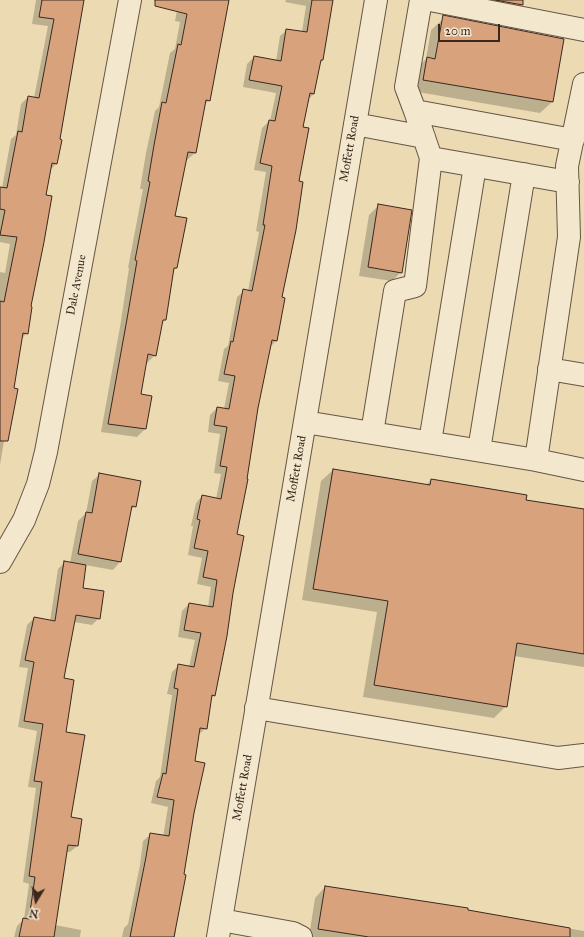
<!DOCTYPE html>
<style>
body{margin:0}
#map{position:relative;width:584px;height:937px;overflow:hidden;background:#ecdbb2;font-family:"IM FELL Great Primer",serif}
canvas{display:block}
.north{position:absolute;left:16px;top:881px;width:40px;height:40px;-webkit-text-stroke:3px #f3e8cd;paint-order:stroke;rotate:190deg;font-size:11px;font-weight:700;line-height:16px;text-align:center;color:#3a281f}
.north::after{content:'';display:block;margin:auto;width:14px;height:18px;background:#3a281f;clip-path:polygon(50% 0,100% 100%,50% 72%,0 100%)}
.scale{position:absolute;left:438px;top:24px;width:62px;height:18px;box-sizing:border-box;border:2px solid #3a281f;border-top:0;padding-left:5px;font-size:12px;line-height:14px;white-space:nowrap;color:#3a281f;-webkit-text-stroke:3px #f3e8cd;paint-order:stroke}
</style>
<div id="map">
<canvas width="584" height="937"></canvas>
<div class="north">N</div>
<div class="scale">20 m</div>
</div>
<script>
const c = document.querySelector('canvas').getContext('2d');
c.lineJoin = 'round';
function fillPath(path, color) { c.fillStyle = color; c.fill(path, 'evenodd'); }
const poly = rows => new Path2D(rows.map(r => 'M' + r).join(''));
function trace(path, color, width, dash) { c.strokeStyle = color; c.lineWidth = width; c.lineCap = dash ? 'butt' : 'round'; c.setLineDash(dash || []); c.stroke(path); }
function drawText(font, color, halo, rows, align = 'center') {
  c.font = font + ' "IM FELL Great Primer",serif'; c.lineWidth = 3; c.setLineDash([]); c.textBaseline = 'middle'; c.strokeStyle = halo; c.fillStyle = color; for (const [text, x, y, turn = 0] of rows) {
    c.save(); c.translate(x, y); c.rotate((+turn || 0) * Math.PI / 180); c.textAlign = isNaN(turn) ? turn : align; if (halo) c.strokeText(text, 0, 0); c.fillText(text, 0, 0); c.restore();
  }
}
fillPath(poly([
 [36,0,83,0,59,140,56,164,50,170,27,333,21,339,0,465,0,272,5,273,10,244,0,242,0,188,2,188,11,139,16,135,21,104,28,97,34,98,48,26,32,24],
 [179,0,228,0,209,100,204,105,195,153,187,160,185,160,174,217,176,268,172,272,165,320,161,323,155,355,147,363,146,363,140,395,150,397,145,429,137,437,101,432,120,327,129,268,128,268,143,189,140,189,146,153,155,111,159,107,170,53,175,49,180,22,175,21],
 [286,0,332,0,323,60,320,63,314,94,307,100,302,128,298,182,281,298,276,341,269,348,257,408,236,535,214,696,210,699,206,728,198,735,194,761,193,813,175,928,176,929,175,937,122,937,124,928,128,924,140,865,143,841,150,835,163,837,168,807,151,803,156,781,160,777,172,695,167,694,172,672,179,665,189,667,195,640,178,637,182,611,189,604,208,607,211,587,197,584,202,558,188,555,193,526,191,526,196,503,202,496,216,499,221,474,214,473,220,434,208,432,210,415,217,408,224,409,229,383,218,381,224,349,228,346,237,297,244,291,248,291,259,232,256,231,266,172,254,170,262,128,269,121,270,121,276,93,243,87,247,64,254,57,276,61,280,36,287,30,302,32,306,6,285,2],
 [441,0,522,0,522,5,512,14],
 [443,19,552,102,540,113,412,91,415,70,426,59,431,30],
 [379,205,401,272,392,281,359,276,369,215],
 [333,470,426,485,431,480,525,500,584,510,584,667,514,656,506,706,494,718,363,697,377,612,302,600,321,481],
 [100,474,135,506,130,511,120,562,113,570,85,565,82,589,99,618,92,625,74,622,63,679,64,733,70,818,77,846,70,852,66,852,55,925,81,930,80,937,14,937,17,926,24,919,29,884,23,882,36,788,28,787,37,731,18,727,28,668,19,667,27,625,34,618,50,621,58,569,64,563,70,563,78,521,86,513,92,481],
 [325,887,584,931,584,937,309,937,315,898]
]), '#0003');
const building = poly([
 [42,0,84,0,60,139,62,140,57,164,52,163,46,195,52,196,44,242,31,306,32,307,28,334,23,333,14,388,18,389,8,441,0,441,0,301,4,302,17,237,0,235,5,210,0,209,0,187,7,188,18,131,22,132,28,96,39,98,54,19,39,17,42,0],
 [155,0,229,0,210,101,206,100,196,153,188,152,175,216,187,218,177,268,174,268,166,320,163,320,156,356,148,354,141,394,152,396,146,429,108,424,127,319,137,261,135,260,150,182,148,181,154,145,162,102,166,103,178,44,181,45,187,14,155,6,155,0],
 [312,0,333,0,323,60,321,60,314,94,310,93,303,127,309,128,299,181,303,182,296,230,282,297,285,298,277,341,272,340,258,408,247,479,248,479,237,534,244,536,233,593,227,636,215,696,212,695,207,729,200,728,195,761,205,763,194,813,184,874,186,875,174,937,130,937,146,857,150,833,169,836,174,800,157,797,163,773,166,774,178,689,174,688,178,664,194,667,201,633,184,630,189,603,213,607,217,580,203,577,208,551,194,548,200,520,197,519,202,495,221,499,227,467,220,466,227,427,214,425,217,407,229,409,235,376,224,374,231,341,233,342,243,289,252,291,265,225,263,225,272,166,260,163,269,120,275,121,282,86,249,80,254,56,281,61,286,29,307,32,312,0],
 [495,0,523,0,523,5,495,0],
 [443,15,564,39,553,102,423,80,427,57,435,59,443,15],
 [378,204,412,210,402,273,368,267,378,204],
 [333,469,430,485,431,479,527,495,526,500,584,509,584,654,517,643,507,707,374,685,388,601,313,589,333,469],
 [99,473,141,481,136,507,132,506,121,562,78,554,86,512,92,513,99,473],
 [64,561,86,565,83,588,104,591,100,619,76,615,64,678,74,680,66,732,85,735,71,817,82,819,78,846,68,845,54,937,19,937,23,918,29,919,35,877,29,876,42,782,34,781,43,724,24,721,34,662,25,660,34,617,55,621,64,561],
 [325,886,468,908,468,910,570,928,570,937,369,937,318,929,325,886]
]);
fillPath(building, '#d8a37c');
trace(building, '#3a281f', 1);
const minor = poly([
 [430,0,584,30],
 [415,111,406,87,421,0],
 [355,124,424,137],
 [431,158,568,182],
 [549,369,584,375],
 [305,422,536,460,569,237,567,166,584,84],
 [372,433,395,291,415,286,431,158,415,111,573,140],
 [430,442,475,166],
 [479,450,524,174],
 [536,460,584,470],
 [0,562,24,520,38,484,46,452,130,0],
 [256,708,558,758,584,755],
 [221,920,293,933,301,937],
 [218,937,376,0]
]);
trace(minor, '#654', 24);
trace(minor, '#f3e8cd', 22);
drawText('12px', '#3a281f', '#f3e8cd', [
 ["Moffett Road",350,149,-80],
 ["Dale Avenue",77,285,-79],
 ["Moffett Road",297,469,-80],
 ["Moffett Road",243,788,-80]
]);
</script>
